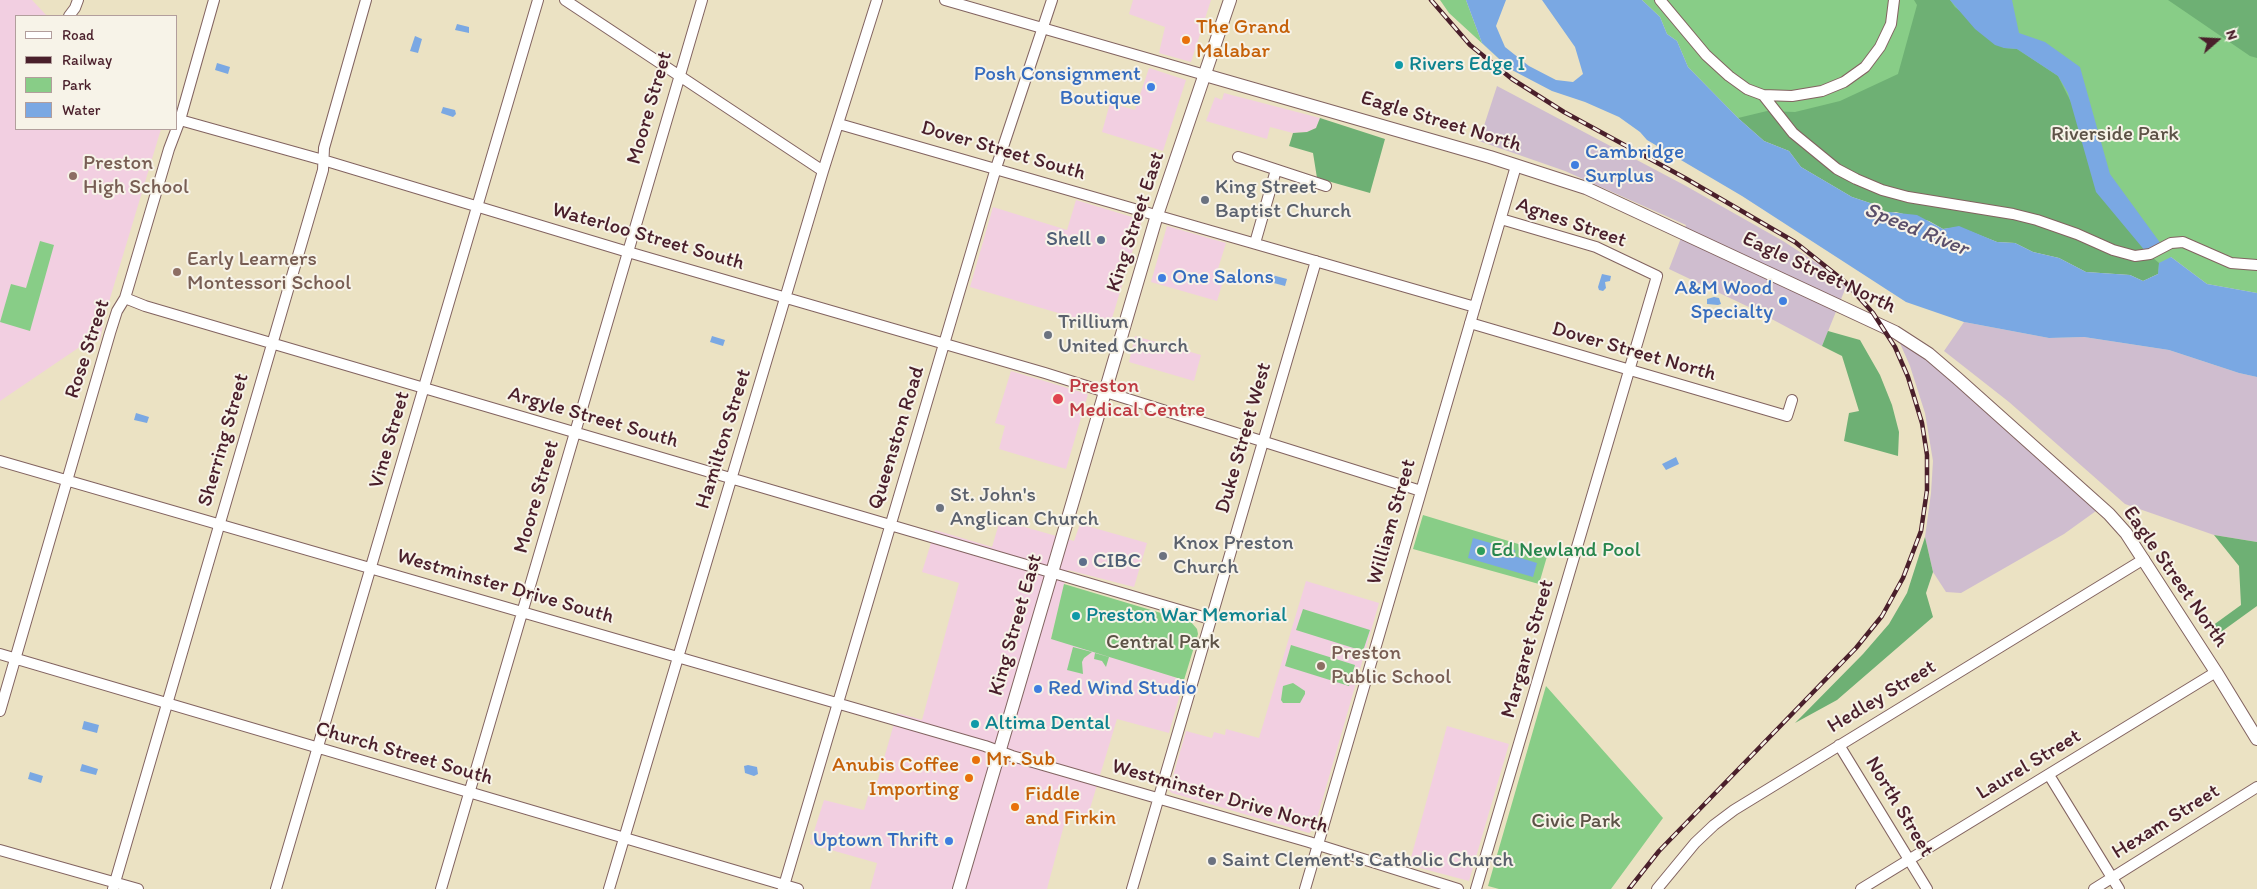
<!DOCTYPE html>
<style>
body{margin:0}
#map{position:relative;width:2257px;height:889px;overflow:hidden;background:#ebe2c3;font-family:Itim,sans-serif}
canvas{display:block}
.legend{position:absolute;left:15px;top:15px;width:162px;height:115px;box-sizing:border-box;background:#f7f3e8;border:1px solid #b29e9c;margin:0;padding:6px 9px;list-style:none;font-size:15px;color:#4a1f2b}
.legend li{display:flex;align-items:center;gap:10px;height:25px}
.legend b{width:25px;border:1px solid #b29e9c}
.north{position:absolute;left:2192px;top:15px;width:50px;height:50px;-webkit-text-stroke:4px #f7f3e8;paint-order:stroke;rotate:71deg;font-size:14px;font-weight:700;line-height:20px;text-align:center;color:#4a1f2b}
.north::after{content:'';display:block;margin:auto;width:18px;height:22px;background:#4a1f2b;clip-path:polygon(50% 0,100% 100%,50% 72%,0 100%)}
</style>
<div id="map">
<canvas width="2257" height="889"></canvas>
<ul class="legend">
<li><b style="height:6px;background:#fff"></b>Road</li>
<li><b style="height:6px;background:#4a1f2b"></b>Railway</li>
<li><b style="height:14px;background:#88cd87"></b>Park</li>
<li><b style="height:14px;background:#7aa8e3"></b>Water</li>
</ul>
<div class="north">N</div>
</div>
<script>
const c = document.querySelector('canvas').getContext('2d');
c.lineJoin = 'round';
function fillPath(path, color) { c.fillStyle = color; c.fill(path, 'evenodd'); }
const poly = rows => new Path2D(rows.map(r => 'M' + r).join(''));
function trace(path, color, width, dash) { c.strokeStyle = color; c.lineWidth = width; c.lineCap = dash ? 'butt' : 'round'; c.setLineDash(dash || []); c.stroke(path); }
function drawText(font, color, halo, rows, align = 'center') {
  c.font = font + ' Itim,sans-serif'; c.lineWidth = 4; c.setLineDash([]); c.textBaseline = 'middle'; c.strokeStyle = halo; c.fillStyle = color; for (const [text, x, y, turn = 0] of rows) {
    c.save(); c.translate(x, y); c.rotate((+turn || 0) * Math.PI / 180); c.textAlign = isNaN(turn) ? turn : align; if (halo) c.strokeText(text, 0, 0); c.fillText(text, 0, 0); c.restore();
  }
}
fillPath(poly([
 [0,0,32,0,47,16,16,16,16,129,161,129,105,315,100,340,93,338,0,401],
 [1133,0,1211,0,1191,62,1159,53,1165,27,1129,14],
 [1149,68,1186,80,1163,151,1102,132,1110,103,1135,110],
 [1224,93,1320,118,1316,128,1307,132,1293,133,1270,127,1267,139,1206,121,1215,97,1222,100],
 [1076,200,1142,220,1109,328,970,287,993,207,1067,230],
 [1167,226,1226,243,1217,272,1225,275,1217,301,1151,282],
 [1135,336,1201,355,1194,381,1129,362],
 [1011,371,1088,394,1066,469,999,449,1005,426,995,423],
 [1000,520,1074,541,1080,524,1147,543,1134,587,1068,570,1051,638,1184,680,1169,733,1117,719,1088,815,1068,810,1047,889,870,889,877,863,810,844,824,800,864,810,872,782,877,783,897,713,922,720,959,583,922,572,935,530,992,547],
 [1306,581,1379,603,1314,829,1309,833,1172,793,1169,790,1186,731,1212,738,1214,732,1225,735,1226,729,1259,738],
 [1447,726,1509,744,1469,881,1409,865]
]), '#f2cfe1');
fillPath(poly([
 [1497,86,1686,186,1783,241,1820,265,1846,287,1822,346,1753,309,1669,269,1686,225,1565,171,1479,141],
 [1964,322,2049,338,2084,337,2169,350,2239,373,2257,377,2257,542,2214,535,2125,504,2009,402,1944,351],
 [1899,341,1925,358,2096,511,2064,534,1961,593,1946,592,1933,572,1925,537,1931,493,1933,461,1925,413,1910,366]
]), '#cfbdcf');
fillPath(poly([
 [1440,0,1466,0,1482,43,1510,69,1449,13],
 [1642,0,2257,0,2257,293,2207,284,2171,257,2158,274,1738,118,1688,67,1677,41,1667,34,1660,17],
 [40,241,54,245,30,331,0,322,11,284,26,288],
 [1423,515,1548,553,1539,584,1413,549],
 [1064,584,1191,622,1197,629,1198,634,1184,680,1051,639],
 [1303,609,1370,630,1363,651,1296,630],
 [1291,645,1355,665,1349,686,1285,666],
 [1073,647,1092,652,1084,658,1082,662,1083,674,1067,670],
 [1095,653,1109,657,1106,667,1102,661,1094,659],
 [1293,683,1305,691,1305,694,1300,703,1283,703,1281,700,1283,686],
 [1546,686,1663,818,1611,889,1499,889,1488,886]
]), '#88cd87');
fillPath(poly([
 [1914,0,1950,0,1955,7,2004,48,2017,49,2058,76,2146,252,2159,263,2158,274,2143,281,2130,275,2086,272,2059,258,2033,252,2015,243,1997,242,1959,227,1943,229,1929,221,1896,212,1888,213,1879,211,1873,204,1852,197,1801,167,1789,151,1764,141,1738,118,1767,111,1795,112,1840,101,1898,74,1917,5],
 [2168,0,2257,0,2257,58,2250,56],
 [1320,118,1385,139,1370,193,1317,178,1313,153,1289,146,1293,133,1307,132,1316,128],
 [1828,331,1860,340,1880,375,1892,405,1899,432,1898,456,1844,441,1849,413,1859,411,1842,356,1822,346],
 [2214,535,2257,542,2257,606,2221,632,2212,626,2241,605,2239,566],
 [1925,537,1933,572,1926,593,1933,617,1837,700,1795,723,1863,654,1889,624,1907,593]
]), '#6eb074');
fillPath(poly([
 [1466,0,1506,0,1496,26,1505,47,1529,66,1556,80,1573,82,1583,74,1575,47,1542,0,1642,0,1660,17,1667,34,1677,41,1688,67,1738,118,1764,141,1789,151,1801,167,1852,197,1873,204,1879,211,1917,215,1943,229,1959,226,1997,242,2015,243,2033,252,2059,258,2086,272,2130,275,2143,281,2158,274,2159,263,2171,257,2207,284,2257,293,2257,377,2239,373,2169,350,2084,337,2049,338,1964,322,1906,302,1742,196,1647,140,1640,132,1619,117,1585,102,1552,91,1510,69,1482,43],
 [1950,0,2012,0,2019,33,2045,42,2080,67,2110,174,2161,244,2146,252,2096,192,2068,93,2058,76,2017,49,2004,48,1995,45,1975,29],
 [457,24,469,27,469,33,455,30],
 [415,36,422,39,418,53,410,51],
 [217,63,230,67,228,74,215,70],
 [443,107,455,110,456,114,453,117,441,113],
 [1602,274,1611,276,1610,281,1605,282,1606,288,1603,291,1599,290,1598,287],
 [1272,275,1287,279,1285,286,1270,282],
 [1714,297,1719,298,1721,304,1718,305,1707,304,1707,299],
 [712,336,725,340,723,346,710,342],
 [136,413,149,417,147,423,134,420],
 [1676,457,1679,464,1666,470,1662,464],
 [1473,538,1515,550,1514,556,1537,563,1533,577,1468,558],
 [84,721,99,725,97,733,82,729],
 [82,764,98,769,96,775,80,771],
 [748,765,757,767,758,774,754,776,745,773,744,766],
 [30,772,43,776,41,783,28,779]
]), '#7aa8e3');
const minor = poly([
 [565,0,823,171],
 [945,0,1205,75],
 [1660,0,1706,55,1729,76,1747,89,1763,95,1793,133,1837,169,1856,179,1882,190,1908,197,2013,214,2037,220,2077,234,2113,250,2135,256,2150,254,2171,243,2183,242,2231,263,2257,265],
 [69,16,75,8,78,0],
 [1763,95,1792,96,1822,91,1844,82,1865,67,1880,47,1891,24,1894,0],
 [180,120,323,160,628,252,1045,373,1421,491],
 [839,124,1475,307],
 [1238,157,1326,186],
 [1255,243,1276,170],
 [125,298,145,306,1210,619],
 [1470,323,1787,416,1792,400],
 [0,461,985,746,1012,756,1309,842,1458,889],
 [0,654,798,889],
 [0,711,110,333,117,311,125,298,169,149,180,120,214,0],
 [1839,745,1927,889],
 [2049,775,2119,889],
 [0,850,138,889],
 [113,889,323,170,324,148,366,0],
 [276,889,538,0],
 [441,889,702,0],
 [609,889,823,171,877,0],
 [783,889,996,168,1052,0],
 [1132,889,1316,261],
 [1305,889,1516,166],
 [1476,889,1657,276,1596,247,1501,219],
 [1657,889,1695,843,1714,825,1734,810,2144,559],
 [1861,889,2216,672],
 [2094,889,2257,787]
]);
const major = poly([
 [1205,75,1490,157,1586,188,1895,332,1929,354,1957,378,2109,514,2126,533,2216,672,2257,739],
 [959,889,1157,215,1230,0]
]);
trace(minor, '#826360', 12);
trace(major, '#826360', 14);
trace(minor, '#fff', 10);
trace(major, '#fff', 12);
const rail = poly([
 [1431,0,1470,45,1512,79,1564,112,1685,178,1795,242,1844,281,1873,313,1895,347,1908,377,1922,423,1927,455,1927,490,1921,531,1903,578,1882,616,1856,648,1659,851,1629,889]
]);
trace(rail, '#4a1f2b', 4.5);
trace(rail, '#f7f3e8', 2.5, [8]);
for (const [x, y, r, color] of [
 [1186,40,5,"#e8710a"],
 [1399,65,5,"#0f9aa8"],
 [1151,87,5,"#3f7fe0"],
 [1575,165,5,"#3f7fe0"],
 [73,176,5,"#8d6e63"],
 [1205,200,5,"#6b7280"],
 [1101,240,5,"#5c6f8a"],
 [177,272,5,"#8d6e63"],
 [1162,278,5,"#3f7fe0"],
 [1783,301,5,"#3f7fe0"],
 [1048,335,5,"#6b7280"],
 [1058,399,6,"#e0444e"],
 [940,508,5,"#6b7280"],
 [1481,551,5,"#2e9e5b"],
 [1163,556,5,"#6b7280"],
 [1083,562,5,"#5c6f8a"],
 [1076,616,5,"#0f9aa8"],
 [1321,666,5,"#8d6e63"],
 [1038,689,5,"#3f7fe0"],
 [975,724,5,"#0f9aa8"],
 [976,760,5,"#e8710a"],
 [969,778,5,"#e8710a"],
 [1015,807,5,"#e8710a"],
 [949,841,5,"#3f7fe0"],
 [1212,861,5,"#6b7280"]
]) { const dot = new Path2D(); dot.arc(x, y, r, 0, 2 * Math.PI); c.fillStyle = color; c.fill(dot); trace(dot, '#f7f3e8', 2); }
drawText('21px', '#c56008', '#f7f3e8', [
 ["The Grand",1196,28],
 ["Malabar",1196,52],
 ["Mr. Sub",986,760],
 ["Anubis Coffee",959,766,"right"],
 ["Importing",959,790,"right"],
 ["Fiddle",1025,795],
 ["and Firkin",1025,819]
], 'left');
drawText('21px', '#0d838f', '#f7f3e8', [
 ["Rivers Edge I",1409,65],
 ["Preston War Memorial",1086,616],
 ["Altima Dental",985,724]
], 'left');
drawText('21px', '#366cbe', '#f7f3e8', [
 ["Posh Consignment",1141,75],
 ["Boutique",1141,99],
 ["Cambridge",1585,153,"left"],
 ["Surplus",1585,177,"left"],
 ["One Salons",1172,278,"left"],
 ["A&M Wood",1773,289],
 ["Specialty",1773,313],
 ["Red Wind Studio",1048,689,"left"],
 ["Uptown Thrift",939,841]
], 'right');
drawText('21px', '#4a1f2b', '#f7f3e8', [
 ["Moore Street",650,108,-74],
 ["Eagle Street North",1441,122,17],
 ["Dover Street South",1003,151,16],
 ["King Street East",1136,222,-72],
 ["Agnes Street",1571,223,19],
 ["Waterloo Street South",648,237,16],
 ["Eagle Street North",1819,273,25],
 ["Rose Street",88,349,-72],
 ["Dover Street North",1634,352,16],
 ["Argyle Street South",593,418,16],
 ["Queenston Road",897,438,-73],
 ["Duke Street West",1244,438,-74],
 ["Hamilton Street",724,439,-73],
 ["Sherring Street",224,440,-74],
 ["Vine Street",390,440,-74],
 ["Moore Street",537,497,-74],
 ["William Street",1392,522,-74],
 ["Eagle Street North",2175,577,55],
 ["Westminster Drive South",505,587,16],
 ["King Street East",1016,625,-74],
 ["Margaret Street",1528,649,-74],
 ["Hedley Street",1882,697,-31],
 ["Church Street South",404,754,16],
 ["Laurel Street",2029,765,-31],
 ["Westminster Drive North",1220,797,16],
 ["North Street",1899,807,59],
 ["Hexam Street",2166,822,-32]
]);
drawText('21px', '#5d5347', '#f7f3e8', [
 ["Riverside Park",2115,135],
 ["Central Park",1163,643],
 ["Civic Park",1576,822]
]);
drawText('21px', '#785e54', '#f7f3e8', [
 ["Preston",83,164],
 ["High School",83,188],
 ["Early Learners",187,260],
 ["Montessori School",187,284],
 ["Preston",1331,654],
 ["Public School",1331,678]
], 'left');
drawText('21px', '#5b616d', '#f7f3e8', [
 ["King Street",1215,188],
 ["Baptist Church",1215,212],
 ["Trillium",1058,323],
 ["United Church",1058,347],
 ["St. John's",950,496],
 ["Anglican Church",950,520],
 ["Knox Preston",1173,544],
 ["Church",1173,568],
 ["Saint Clement's Catholic Church",1222,861]
], 'left');
drawText('21px', '#4e5e75', '#f7f3e8', [
 ["Shell",1091,240],
 ["CIBC",1093,562,"left"]
], 'right');
drawText('21px', '#be3a42', '#f7f3e8', [
 ["Preston",1069,387],
 ["Medical Centre",1069,411]
], 'left');
drawText('21px', '#27864d', '#f7f3e8', [
 ["Ed Newland Pool",1491,551]
], 'left');
drawText('italic 22px', '#5b4f6b', '#f7f3e8', [
 ["Speed River",1916,230,22]
]);
</script>
